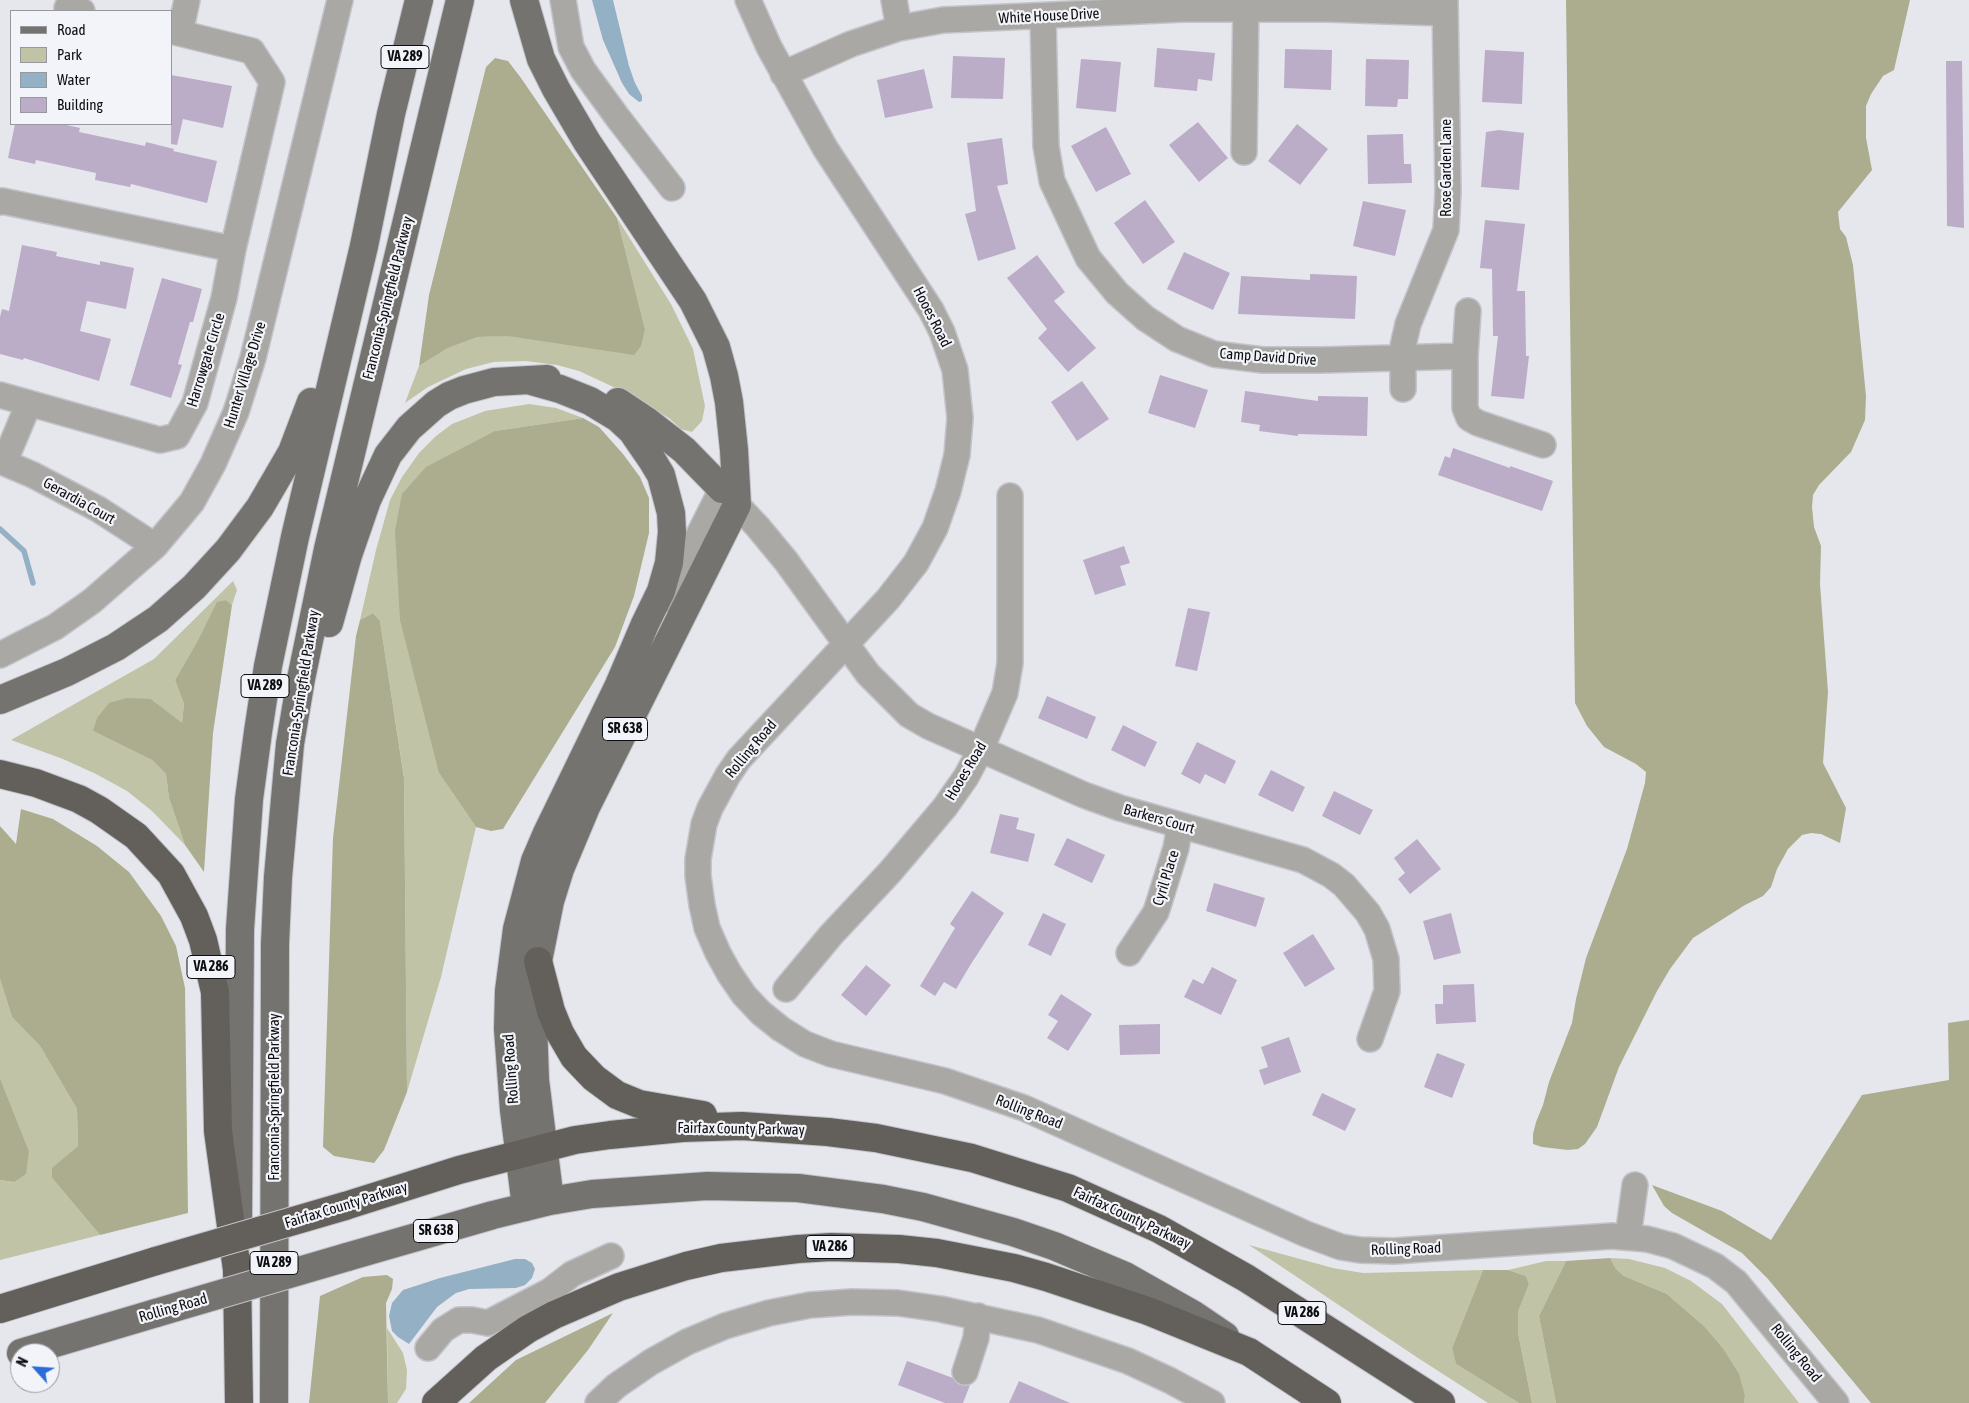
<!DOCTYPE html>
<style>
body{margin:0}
#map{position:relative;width:1969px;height:1403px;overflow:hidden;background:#e6e7ed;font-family:"Asap Condensed",sans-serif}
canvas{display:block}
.legend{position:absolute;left:10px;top:10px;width:162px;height:115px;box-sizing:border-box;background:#f3f4fa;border:1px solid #97989c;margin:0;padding:6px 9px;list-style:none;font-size:15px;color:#0d0e10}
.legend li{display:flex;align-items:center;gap:10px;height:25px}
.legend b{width:25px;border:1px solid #97989c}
.north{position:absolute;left:10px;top:1343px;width:50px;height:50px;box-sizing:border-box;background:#f3f4fa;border:1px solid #97989c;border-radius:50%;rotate:296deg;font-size:14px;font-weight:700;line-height:20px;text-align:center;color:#0d0e10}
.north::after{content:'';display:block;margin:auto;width:18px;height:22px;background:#2a6cd9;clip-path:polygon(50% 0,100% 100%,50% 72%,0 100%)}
</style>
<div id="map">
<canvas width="1969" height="1403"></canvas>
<ul class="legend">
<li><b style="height:6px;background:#75736f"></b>Road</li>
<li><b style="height:14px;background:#c1c3a6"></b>Park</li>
<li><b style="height:14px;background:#93b0c4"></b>Water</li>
<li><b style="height:14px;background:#bbacc8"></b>Building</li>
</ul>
<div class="north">N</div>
</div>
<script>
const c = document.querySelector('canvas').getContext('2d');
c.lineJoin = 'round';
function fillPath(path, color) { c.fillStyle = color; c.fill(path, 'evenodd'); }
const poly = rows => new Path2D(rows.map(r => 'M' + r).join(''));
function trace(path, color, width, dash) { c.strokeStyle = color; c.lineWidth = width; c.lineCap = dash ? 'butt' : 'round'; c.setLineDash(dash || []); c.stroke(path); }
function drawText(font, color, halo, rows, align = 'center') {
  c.font = font + ' "Asap Condensed",sans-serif'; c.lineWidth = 4.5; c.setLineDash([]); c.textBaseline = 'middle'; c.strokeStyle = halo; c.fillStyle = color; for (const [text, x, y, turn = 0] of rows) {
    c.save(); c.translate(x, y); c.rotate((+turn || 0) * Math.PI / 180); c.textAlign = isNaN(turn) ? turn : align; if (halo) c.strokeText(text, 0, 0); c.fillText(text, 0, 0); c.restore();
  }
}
fillPath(poly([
 [617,218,671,304,693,349,705,406,702,421,692,432,681,429,669,418,620,390,579,371,557,365,526,361,494,362,466,369,428,387,405,403,419,366,448,348,478,337,645,329],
 [529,404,556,408,583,418,495,431,439,773,476,827,441,977,407,1092,404,777,380,621,373,613,360,620,376,550,390,500,402,477,419,453,436,436,452,424,485,411],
 [233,581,237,590,232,605,226,600,217,603,198,640,175,680,184,704,182,724,151,699,93,731,152,760,166,774,169,798,185,845,152,811,127,791,96,774,63,759,11,740,154,659],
 [0,979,12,1017,40,1046,77,1109,78,1146,53,1168,52,1178,100,1235,0,1260,0,1180,14,1182,29,1151,0,1078],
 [1249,1245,1333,1268,1363,1273,1483,1270,1452,1348,1456,1364,1519,1403,1488,1403,1418,1358],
 [1610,1258,1629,1259,1665,1268,1691,1281,1722,1304,1799,1403,1744,1403,1745,1396,1722,1347,1704,1326,1667,1294,1624,1276,1616,1269],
 [1546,1261,1566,1261,1539,1316,1556,1403,1532,1403,1518,1333,1518,1312,1529,1284,1526,1276,1508,1270],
 [387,1328,403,1353,407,1370,406,1389,397,1403,388,1403]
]), '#c1c3a6');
fillPath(poly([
 [1566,0,1910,0,1894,70,1883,76,1871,94,1866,106,1866,138,1872,170,1838,212,1840,229,1846,237,1853,265,1866,396,1865,420,1851,452,1819,485,1813,495,1812,507,1814,527,1821,546,1820,584,1828,692,1823,763,1846,808,1840,843,1821,834,1811,833,1802,835,1788,849,1777,869,1771,887,1763,896,1745,905,1693,938,1670,969,1657,991,1619,1067,1597,1127,1585,1144,1578,1149,1568,1150,1542,1147,1533,1144,1533,1134,1536,1122,1543,1105,1549,1082,1572,1023,1576,999,1586,958,1627,849,1645,783,1646,772,1636,764,1604,747,1587,726,1575,703],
 [495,58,508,61,521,78,617,218,645,329,641,346,634,355,508,336,478,337,448,348,419,366,429,295,486,67],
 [583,418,599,427,623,454,640,477,649,498,649,533,634,596,615,647,503,829,491,831,476,827,439,773,400,620,395,531,402,494,426,467,495,431],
 [226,600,232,605,213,733,204,872,185,845,169,798,166,774,152,760,93,731,97,718,109,703,127,698,151,699,182,723,184,704,175,680,198,640,217,602],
 [373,613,380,621,404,778,407,1092,384,1150,374,1163,334,1156,323,1147,333,838,356,636,360,620],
 [21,809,53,819,97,846,129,872,161,916,176,946,185,988,188,1213,100,1235,52,1178,52,1168,78,1146,77,1109,40,1046,12,1017,0,979,0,826,16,844],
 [1969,1020,1969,1403,1871,1403,1768,1279,1742,1253,1672,1213,1664,1206,1652,1185,1722,1211,1771,1240,1862,1095,1949,1080,1948,1023],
 [0,1078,29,1151,26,1174,14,1182,0,1180],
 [1610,1258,1616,1269,1624,1276,1667,1294,1704,1326,1722,1347,1739,1374,1745,1396,1744,1403,1556,1403,1539,1316,1566,1261],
 [1483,1270,1508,1270,1526,1276,1529,1284,1518,1312,1518,1333,1532,1403,1519,1403,1456,1364,1452,1348],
 [387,1275,393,1279,392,1289,386,1303,388,1403,309,1403,320,1296,363,1277],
 [613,1313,588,1350,545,1403,469,1403,516,1360]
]), '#abad8e');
fillPath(poly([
 [592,0,613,0,629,66,635,83,642,96,642,101,639,102,629,94,622,83,603,40],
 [515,1259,525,1259,532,1263,535,1269,532,1278,525,1285,516,1288,469,1289,456,1293,437,1307,409,1344,398,1337,392,1331,389,1316,392,1303,403,1290,440,1278]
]), '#93b0c4');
trace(poly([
 [0,529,24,551,33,583]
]), '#93b0c4', 5.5);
fillPath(poly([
 [1157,48,1215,53,1212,81,1198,79,1197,91,1154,87],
 [1285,49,1332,50,1331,90,1284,88],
 [1485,50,1524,52,1522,104,1482,102],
 [953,56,1005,58,1003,99,951,98],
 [1081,59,1121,62,1116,112,1076,108],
 [1366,59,1409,60,1408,99,1398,99,1397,107,1365,106],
 [1946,61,1962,61,1964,228,1947,226],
 [924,69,933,108,885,118,877,80],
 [171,75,232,86,223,128,183,119,177,145,171,144],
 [1198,122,1228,158,1199,182,1169,145],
 [15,124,62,124,80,128,79,132,145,146,146,142,174,149,173,151,217,161,207,203,131,184,130,187,95,180,96,173,36,160,35,164,8,158],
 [1297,124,1328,149,1300,185,1268,161],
 [1106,127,1131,174,1096,192,1071,146],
 [1499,130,1524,133,1519,190,1481,187,1486,132],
 [1403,134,1404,164,1411,164,1412,183,1368,184,1367,135],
 [1002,138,1008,184,997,186,1016,249,978,261,965,214,976,211,967,143],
 [1145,200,1175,242,1143,264,1114,223],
 [1363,201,1406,210,1395,256,1353,246],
 [1485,220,1525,224,1517,291,1525,291,1526,356,1529,356,1524,399,1491,396,1498,336,1493,336,1492,269,1480,268],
 [22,245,57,252,56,256,100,265,100,261,134,268,126,309,87,301,80,331,111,339,99,381,24,358,23,360,0,354,0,317,2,309,9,311],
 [1184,252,1230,273,1213,310,1167,289],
 [1037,255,1065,292,1054,301,1096,348,1068,372,1038,338,1047,329,1007,278],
 [1310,274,1357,276,1355,319,1238,314,1241,276,1310,280],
 [162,278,202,289,193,322,190,322,178,364,182,365,171,398,130,385],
 [1160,375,1208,390,1195,428,1148,413],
 [1082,381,1109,419,1077,441,1051,402],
 [1245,391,1318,401,1318,396,1368,397,1367,436,1298,434,1298,436,1259,431,1260,425,1241,422],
 [1453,448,1510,468,1510,466,1553,481,1542,511,1438,475,1445,456,1450,458],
 [1124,546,1130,563,1120,566,1126,585,1095,595,1083,560],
 [1188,608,1210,612,1197,671,1175,666],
 [1047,696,1096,717,1087,739,1038,718],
 [1123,725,1157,742,1145,767,1111,750],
 [1197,742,1236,761,1225,784,1205,774,1200,784,1181,774],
 [1271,770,1305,787,1293,812,1258,795],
 [1334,791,1373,810,1360,835,1322,816],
 [1000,814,1019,818,1016,829,1035,834,1028,862,990,853],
 [1067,838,1105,855,1092,883,1054,865],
 [1417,839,1441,869,1410,894,1398,879,1405,873,1394,858],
 [1214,883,1265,898,1256,927,1206,911],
 [972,891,1004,913,971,964,956,989,944,982,935,996,920,986,955,928,950,924],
 [1043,913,1066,924,1051,956,1028,945],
 [1451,913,1461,953,1434,960,1423,921],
 [1313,934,1335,969,1305,987,1283,953],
 [866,965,891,985,866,1016,841,995],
 [1212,967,1237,980,1221,1015,1184,997,1193,979,1203,984],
 [1474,984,1476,1022,1436,1024,1435,1004,1443,1004,1443,985],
 [1061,994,1092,1014,1068,1051,1047,1038,1058,1021,1048,1015],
 [1160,1024,1160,1054,1120,1055,1119,1025],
 [1289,1037,1301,1072,1264,1085,1259,1070,1268,1067,1261,1047],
 [1437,1053,1465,1064,1452,1098,1424,1087],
 [1322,1093,1356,1109,1345,1131,1312,1115],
 [907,1361,953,1378,960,1385,970,1385,963,1403,945,1403,898,1385],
 [1019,1381,1070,1403,1009,1403]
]), '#bbacc8');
const minor = poly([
 [71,0,67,8,82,11],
 [563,0,571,47,583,70,618,118,672,188],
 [748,0,769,47,825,148,931,310,942,332,955,370,960,418,957,455,948,491,935,528,916,563,888,599,739,759,728,775,710,808,704,824,698,859,698,876,702,905,707,928,718,953,729,973,744,995,761,1013,781,1029,805,1044,831,1054,945,1081,1024,1108,1306,1234,1341,1247,1360,1250,1394,1251,1612,1236,1647,1239,1673,1246,1715,1266,1736,1282,1836,1403],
 [894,0,899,28],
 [1043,17,1046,146,1052,181,1088,258,1117,293,1145,318,1177,339,1214,354,1263,360,1321,360,1465,356,1468,311],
 [171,31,252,51,272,82,233,249],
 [180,33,187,0],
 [783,74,851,44,899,28,943,20,1183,9,1328,9,1444,13],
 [1244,152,1246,0],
 [0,202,2,201,233,249,224,298,195,403,177,436,160,440,0,395],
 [1465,356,1465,408,1469,418,1478,423,1543,445],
 [1403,389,1403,346,1408,324,1446,230,1448,192,1445,0],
 [0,461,33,475,98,509,155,546],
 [4,463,29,403],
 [666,600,722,489,757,526,786,561,868,674,909,715,928,726,1084,795,1120,808,1303,860,1331,875,1344,885,1368,913,1377,929,1386,959,1387,991,1370,1039],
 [0,655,55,627,92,601,155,546,192,502,213,464,236,412,253,358,340,0],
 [1129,953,1156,912,1176,848,1180,825],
 [786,989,831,935,890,872,945,807,966,777,981,749,1005,693,1010,663,1010,496],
 [1628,1237,1635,1185],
 [428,1348,443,1330,459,1320,472,1320,488,1323,550,1291,572,1274,611,1256],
 [965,1372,976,1338,978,1316],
 [598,1403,616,1386,651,1362,687,1342,725,1326,769,1313,810,1305,852,1302,898,1303,940,1309,1038,1330,1128,1361,1169,1380,1212,1403]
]);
const major = poly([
 [524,0,541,59,556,89,587,142,693,301,716,347,724,376,729,402,734,450,737,505,586,807,560,869,550,901,538,961,533,1021,535,1080,550,1201],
 [618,402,648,422,684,450,722,489],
 [329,623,348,555,367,500,388,455,409,428,436,404,449,396,464,390,494,382,547,379],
 [0,700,67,672,116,647,158,619,194,587,228,550,260,507,292,452,311,402],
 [526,1207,514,1110,508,1029,509,991,517,929,535,861,547,833,619,685,645,624,661,591,669,563,672,532,671,513,661,475,652,460,632,431,618,418,590,401,560,389,528,380],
 [238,1222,240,929,249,799,258,732,268,666,295,537,364,246,391,114,419,0],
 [347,1257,493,1215,550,1201,592,1194,707,1186,798,1188,883,1199,923,1207,1013,1232,1054,1246,1125,1276,1194,1315,1225,1336],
 [21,1353,156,1313],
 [274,1403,275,944,278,877,290,744,301,679,328,549,460,0]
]);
const highway = poly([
 [0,774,36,783,79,799,99,810,136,836,171,874,194,916,203,940,215,992,218,1131,237,1270,239,1403],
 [538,961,551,1011,560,1033,574,1057,594,1078,617,1095,639,1104,703,1115],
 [345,1206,459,1170,575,1140,610,1135,682,1128,742,1126,828,1132,876,1138,972,1158,1068,1188,1159,1229,1246,1278,1441,1403],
 [0,1309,156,1261],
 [436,1403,486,1358,528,1329,554,1315,619,1287,686,1266,721,1258,798,1249,831,1247,899,1249,937,1253,1014,1268,1046,1277,1148,1311,1249,1352,1327,1403]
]);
trace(minor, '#c3c4ca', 28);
trace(major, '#c3c4ca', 30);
trace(highway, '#c3c4ca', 30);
trace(minor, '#a9a8a5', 25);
trace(major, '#75736f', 28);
trace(highway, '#63605b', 28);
const majorBridge = poly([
 [156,1313,347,1257]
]);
const highwayBridge = poly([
 [156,1261,345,1206]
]);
trace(majorBridge, '#c3c4ca', 30, []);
trace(highwayBridge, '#c3c4ca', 30, []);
trace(majorBridge, '#75736f', 28);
trace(highwayBridge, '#63605b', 28);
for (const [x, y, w] of [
 [405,57,48],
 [265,686,48],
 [625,729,45],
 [211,967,48],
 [436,1231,45],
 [830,1247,48],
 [274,1263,48],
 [1302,1313,48]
]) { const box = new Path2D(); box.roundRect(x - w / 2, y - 11.5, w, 23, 4); c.fillStyle = '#f3f4fa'; c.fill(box); trace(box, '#0d0e10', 1); }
drawText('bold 14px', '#0d0e10', null, [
 ["VA 289",405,57],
 ["VA 289",265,686],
 ["SR 638",625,729],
 ["VA 286",211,967],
 ["SR 638",436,1231],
 ["VA 286",830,1247],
 ["VA 289",274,1263],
 ["VA 286",1302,1313]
]);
drawText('15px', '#0d0e10', '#f3f4fa', [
 ["White House Drive",1049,16,-3],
 ["Rose Garden Lane",1446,168,-90],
 ["Franconia-Springfield Parkway",388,298,-76],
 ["Hooes Road",932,317,63],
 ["Camp David Drive",1268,357,4],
 ["Harrowgate Circle",206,360,-73],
 ["Hunter Village Drive",245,375,-73],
 ["Gerardia Court",79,501,29],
 ["Franconia-Springfield Parkway",301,693,-81],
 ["Rolling Road",751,749,-50],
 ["Hooes Road",966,771,-59],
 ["Barkers Court",1159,819,16],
 ["Cyril Place",1166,878,-73],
 ["Rolling Road",511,1069,-94],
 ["Franconia-Springfield Parkway",274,1097,-90],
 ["Rolling Road",1029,1112,21],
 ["Fairfax County Parkway",741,1129,1],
 ["Fairfax County Parkway",346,1205,-17],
 ["Fairfax County Parkway",1132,1218,25],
 ["Rolling Road",1406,1249,-2],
 ["Rolling Road",173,1308,-16],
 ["Rolling Road",1796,1353,51]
]);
</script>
